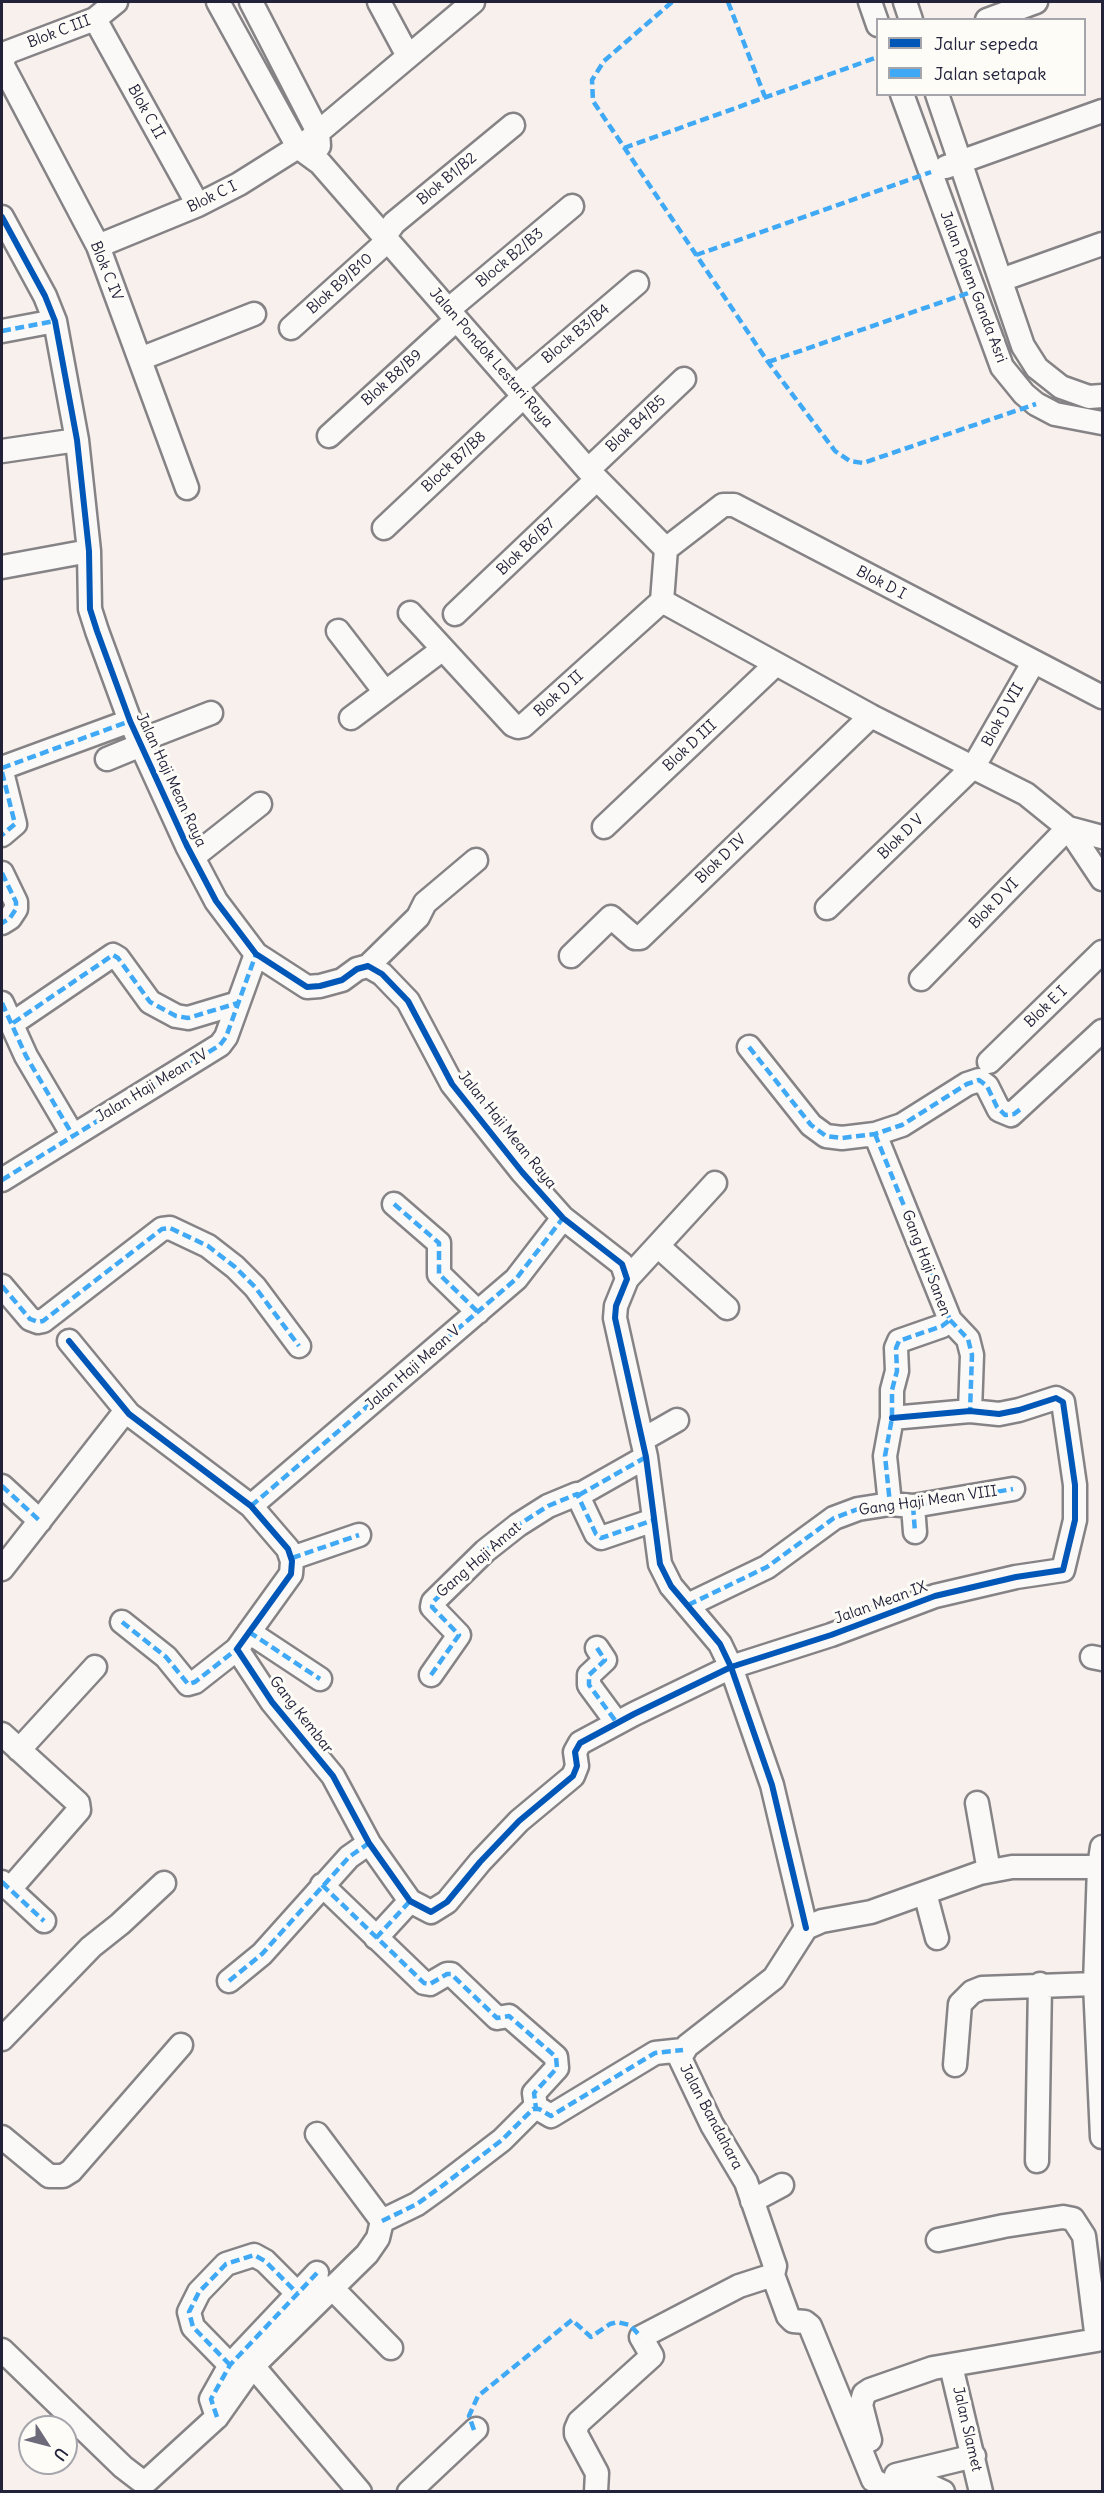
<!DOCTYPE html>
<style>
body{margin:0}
#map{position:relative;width:1104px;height:2493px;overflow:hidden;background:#f7f0ec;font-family:Delius,sans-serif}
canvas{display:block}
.frame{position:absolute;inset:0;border:3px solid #22223b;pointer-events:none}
.legend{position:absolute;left:876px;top:18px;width:210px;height:78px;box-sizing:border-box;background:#fdfcf7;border:2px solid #a5a5ac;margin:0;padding:8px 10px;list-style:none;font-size:18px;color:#22223b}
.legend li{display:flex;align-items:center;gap:12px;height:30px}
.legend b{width:30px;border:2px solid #a5a5ac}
.north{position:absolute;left:18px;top:2415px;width:60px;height:60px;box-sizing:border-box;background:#fdfcf7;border:2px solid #a5a5ac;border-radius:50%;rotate:126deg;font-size:16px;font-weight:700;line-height:24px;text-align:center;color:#22223b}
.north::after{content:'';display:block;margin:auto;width:21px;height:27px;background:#6d6a79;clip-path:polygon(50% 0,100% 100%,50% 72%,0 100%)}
</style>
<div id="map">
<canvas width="1104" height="2493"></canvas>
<div class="frame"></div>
<ul class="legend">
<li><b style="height:8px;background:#0057b8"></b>Jalur sepeda</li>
<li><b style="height:8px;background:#3fa9f5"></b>Jalan setapak</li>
</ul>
<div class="north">U</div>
</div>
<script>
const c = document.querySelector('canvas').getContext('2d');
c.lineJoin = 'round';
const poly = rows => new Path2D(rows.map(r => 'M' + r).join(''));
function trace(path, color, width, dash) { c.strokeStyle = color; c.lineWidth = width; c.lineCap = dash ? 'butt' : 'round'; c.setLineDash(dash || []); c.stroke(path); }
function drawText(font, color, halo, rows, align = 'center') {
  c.font = font + ' Delius,sans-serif'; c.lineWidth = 6; c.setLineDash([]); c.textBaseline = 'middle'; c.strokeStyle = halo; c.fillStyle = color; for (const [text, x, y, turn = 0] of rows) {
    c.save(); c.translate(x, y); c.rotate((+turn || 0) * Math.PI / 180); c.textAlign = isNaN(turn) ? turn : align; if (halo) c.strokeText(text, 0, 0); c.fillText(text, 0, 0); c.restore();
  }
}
const minor = poly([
 [218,2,298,147,320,163,588,470,666,549],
 [251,2,318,132,319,146],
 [379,2,408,56],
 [870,2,878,25],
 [905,2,911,20],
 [95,19,198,205],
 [987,20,1036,2],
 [2,61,8,52,95,19,116,2],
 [2,64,98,246,187,488],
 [902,94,1002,367,1024,394,1036,404,1055,414,1102,423],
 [937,94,1023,346,1037,368,1061,387,1089,397,1102,396],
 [946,167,1102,111],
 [2,217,45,296,55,321,77,440,89,551,90,609,97,631,130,721,187,846,216,901,256,954,307,987,320,986,342,980,357,969,368,966,382,974,408,1001,452,1084,522,1172,563,1218,622,1264,627,1279,616,1306,615,1318,646,1457,660,1564,671,1586,720,1644,731,1667,772,1785,806,1928],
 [98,246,198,205,239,184,309,140,473,2],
 [1001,280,1102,244],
 [448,310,572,206],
 [291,328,383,245,384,237,394,223,513,125],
 [2,331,55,321],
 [140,359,254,314],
 [516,386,637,283],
 [329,436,456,320],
 [2,451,77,440],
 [588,470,684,379],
 [384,528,524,396],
 [666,549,723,505,734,505,1102,697],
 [2,567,89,551],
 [662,601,871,716,1026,794,1068,828,1102,837],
 [662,601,666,549],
 [410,613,513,725,518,727,523,726,662,601],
 [455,614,597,479],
 [338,631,385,692],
 [351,718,443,649],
 [139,741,211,713],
 [107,759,141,745],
 [2,768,130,721],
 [2,772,15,824,2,835],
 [604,827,776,664],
 [193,857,260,804],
 [2,873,16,902,16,909,10,918,2,923],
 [827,908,974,766,1033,663],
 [571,956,611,917,635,938,640,938,871,716],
 [368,966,418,917,425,903,476,860],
 [921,979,1068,828,1102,879],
 [2,1003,26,1056,72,1134],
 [13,1023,113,955,118,958,150,1002,176,1016,188,1018,238,1003],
 [749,1047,811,1125,826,1136,842,1138,875,1134,902,1125,967,1084,979,1080,987,1086,999,1110,1011,1115,1102,1031],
 [989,1062,1102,952],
 [875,1134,950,1320,942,1326,899,1341,896,1348,897,1371,892,1390,892,1418,885,1456,890,1504],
 [2,1180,220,1045,226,1037,256,954],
 [394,1204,439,1243,439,1274,478,1312],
 [659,1247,727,1308],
 [627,1279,715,1183],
 [2,1286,30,1319,38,1322,43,1321,162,1229,170,1228,208,1246,235,1267,255,1287,299,1346],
 [950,1320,968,1339,972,1355,970,1411],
 [69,1341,129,1414,251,1506,288,1549,292,1561,291,1574,237,1649,272,1702,333,1776,369,1843,410,1901,431,1912,447,1902,480,1862,519,1821,573,1776,577,1766,575,1752,580,1743,634,1714,731,1667,831,1635,935,1596,1016,1577,1063,1570,1075,1520,1075,1485,1063,1402,1056,1398,1019,1410,999,1414,970,1411,892,1418],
 [642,1440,677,1420],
 [2,1486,40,1521],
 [579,1495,646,1457],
 [251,1506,516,1279,563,1218],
 [913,1506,915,1532],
 [292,1558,359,1535],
 [2,1569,120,1418,129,1414],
 [688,1605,767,1567,834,1518,858,1509,890,1504,913,1506,1013,1489],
 [122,1622,166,1657,188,1684,195,1682,237,1649],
 [249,1632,320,1679],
 [597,1648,605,1660,589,1675,589,1685,617,1723],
 [1092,1657,1102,1659],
 [431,1675,459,1635,432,1607,433,1602,485,1551,518,1525,548,1506,577,1494,596,1534,601,1538,654,1520],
 [2,1734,78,1803,79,1810,10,1889],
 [19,1750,95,1667],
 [977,1803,989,1871],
 [1102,1847,1099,1867,1095,1984,1102,2137],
 [2,1882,44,1921],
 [322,1885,424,1983,430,1984,447,1974,451,1974,497,2018,509,2016,556,2057,557,2068,534,2093,536,2108],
 [925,1893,937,1938],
 [376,1938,410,1901],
 [229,1981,262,1954,349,1857,369,1843],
 [2,2039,91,1947,120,1924,164,1883],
 [955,2065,960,2004,972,1992,982,1988,1095,1984],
 [2,2137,49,2176,63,2176,71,2171,181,2045],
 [1037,2161,1040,1984],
 [752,2201,782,2185],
 [382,2221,417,2204,442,2186,502,2140,533,2109,539,2109,551,2116,655,2053,683,2050],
 [331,2287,391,2348],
 [2,2350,123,2467,140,2480,147,2481,217,2417,253,2366,367,2254,378,2238,382,2221,317,2134],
 [230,2365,193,2327,189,2312,199,2292,226,2264,254,2255,265,2261,297,2293],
 [253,2366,360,2492],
 [951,2366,981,2492],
 [217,2417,211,2399,230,2365,317,2273],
 [870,2440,861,2405,864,2394,870,2390,933,2368,1097,2340,1084,2236,1073,2219,1063,2217,1004,2226,938,2240],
 [896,2475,974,2456],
 [409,2492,476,2429],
 [596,2492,597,2473,576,2434,576,2429,579,2422,652,2356,641,2337,739,2286,773,2275],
 [943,2492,926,2484,889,2488,873,2480,810,2326,805,2322,793,2321,788,2316,773,2275,775,2266,746,2182,712,2125,680,2058,687,2046,774,1978,806,1928,822,1921,871,1912,980,1873,1012,1867,1099,1867]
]);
trace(minor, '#868386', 27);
trace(minor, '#faf9f7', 22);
trace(poly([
 [672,2,604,61,592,80,593,101,768,362,835,451,850,461,863,463,1036,404],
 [728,2,765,97],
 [624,148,878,57],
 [696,255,931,172],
 [2,331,55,321],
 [768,362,974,291],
 [2,768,130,721],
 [2,772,15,824,2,835],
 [2,873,16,902,16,909,10,918,2,923],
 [2,1003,26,1056,72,1134],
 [13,1023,113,955,118,958,150,1002,176,1016,188,1018,238,1003],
 [749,1047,811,1125,826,1136,842,1138,875,1134,902,1125,967,1084,979,1080,987,1086,997,1107,1005,1115,1014,1114,1022,1108],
 [875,1134,950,1320,942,1326,899,1341,896,1348,897,1371,892,1390,892,1418,885,1456,890,1504],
 [2,1180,220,1045,226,1037,256,954],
 [394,1204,439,1243,439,1274,478,1312],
 [2,1286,30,1319,38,1322,43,1321,162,1229,170,1228,208,1246,235,1267,255,1287,299,1346],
 [950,1320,968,1339,972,1355,970,1411],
 [2,1486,40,1521],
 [579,1495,646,1457],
 [251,1506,516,1279,563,1218],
 [913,1506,915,1532],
 [292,1558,359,1535],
 [688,1605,767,1567,834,1518,858,1509,890,1504,913,1506,1013,1489],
 [122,1622,166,1657,188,1684,195,1682,237,1649],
 [249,1632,320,1679],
 [597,1648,605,1660,589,1675,589,1685,617,1723],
 [431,1675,459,1635,432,1607,433,1602,485,1551,518,1525,548,1506,577,1494,596,1534,601,1538,654,1520],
 [2,1882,44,1921],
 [322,1885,424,1983,430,1984,447,1974,451,1974,497,2018,509,2016,556,2057,557,2068,534,2093,536,2108],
 [376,1938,410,1901],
 [229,1981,262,1954,349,1857,369,1843],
 [382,2221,417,2204,442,2186,502,2140,533,2109,539,2109,551,2116,655,2053,683,2050],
 [230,2365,193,2327,189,2312,199,2292,226,2264,254,2255,265,2261,297,2293],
 [217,2417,211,2399,230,2365,317,2273],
 [474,2430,469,2416,478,2396,572,2320,591,2337,610,2324,617,2322,630,2325,641,2337]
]), '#3fa9f5', 4.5, [9, 4.5]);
trace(poly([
 [2,217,45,296,55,321,77,440,89,551,90,609,97,631,130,721,187,846,216,901,256,954,307,987,320,986,342,980,357,969,368,966,382,974,408,1001,452,1084,522,1172,563,1218,622,1264,627,1279,616,1306,615,1318,646,1457,660,1564,671,1586,720,1644,731,1667,772,1785,806,1928],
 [69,1341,129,1414,251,1506,288,1549,292,1561,291,1574,237,1649,272,1702,333,1776,369,1843,410,1901,431,1912,447,1902,480,1862,519,1821,573,1776,577,1766,575,1752,580,1743,634,1714,731,1667,831,1635,935,1596,1016,1577,1063,1570,1075,1520,1075,1485,1063,1402,1056,1398,1019,1410,999,1414,970,1411,892,1418]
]), '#0057b8', 6);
drawText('15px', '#22223b', '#fdfcf7', [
 ["Blok C III",59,32,-21],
 ["Blok C II",146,112,61],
 ["Blok B1/B2",447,179,-40],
 ["Blok C I",212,197,-26],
 ["Block B2/B3",510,258,-40],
 ["Blok C IV",106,271,68],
 ["Blok B9/B10",340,284,-42],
 ["Jalan Palem Ganda Asri",973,287,69],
 ["Block B3/B4",576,334,-40],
 ["Jalan Pondok Lestari Raya",491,358,49],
 ["Blok B8/B9",392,378,-42],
 ["Blok B4/B5",636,424,-43],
 ["Block B7/B8",454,462,-43],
 ["Blok B6/B7",526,547,-44],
 ["Blok D I",881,583,28],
 ["Blok D II",559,694,-42],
 ["Blok D VII",1003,715,-61],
 ["Blok D III",690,746,-43],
 ["Jalan Haji Mean Raya",171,780,65],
 ["Blok D V",901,837,-44],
 ["Blok D IV",721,859,-44],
 ["Blok D VI",994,904,-46],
 ["Blok E I",1046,1007,-44],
 ["Jalan Haji Mean IV",152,1086,-31],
 ["Jalan Haji Mean Raya",507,1130,51],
 ["Gang Haji Sanen",926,1263,69],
 ["Jalan Haji Mean V",413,1368,-41],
 ["Gang Haji Mean VIII",928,1501,-8],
 ["Gang Haji Amat",479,1560,-41],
 ["Jalan Mean IX",881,1603,-20],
 ["Gang Kembar",301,1715,52],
 ["Jalan Bandahara",711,2117,62],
 ["Jalan Slamet",967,2429,77]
]);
</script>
